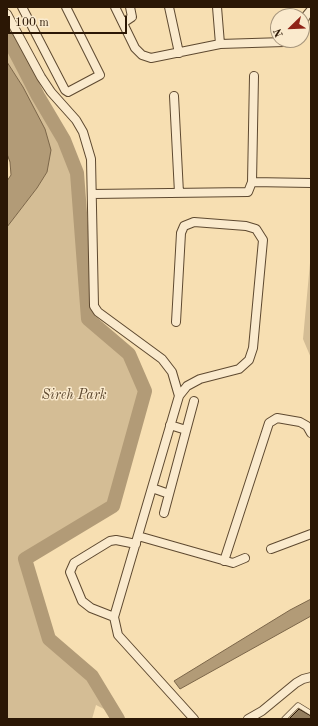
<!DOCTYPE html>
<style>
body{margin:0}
#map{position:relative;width:318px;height:726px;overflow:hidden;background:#f7dfb2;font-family:"Old Standard TT",serif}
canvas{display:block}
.frame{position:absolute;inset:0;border:8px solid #2b1705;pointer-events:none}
.north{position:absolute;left:270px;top:8px;width:40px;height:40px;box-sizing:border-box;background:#faeacd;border:1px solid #a7967d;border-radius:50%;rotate:247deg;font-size:11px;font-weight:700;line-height:16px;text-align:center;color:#2b1705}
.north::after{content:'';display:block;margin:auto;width:14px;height:18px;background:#8f2418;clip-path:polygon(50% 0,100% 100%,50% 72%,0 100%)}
.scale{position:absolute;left:8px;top:16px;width:119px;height:18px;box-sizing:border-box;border:2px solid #2b1705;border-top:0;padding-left:5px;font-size:12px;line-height:14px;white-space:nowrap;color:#2b1705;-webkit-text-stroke:3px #faeacd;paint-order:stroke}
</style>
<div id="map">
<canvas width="318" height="726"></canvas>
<div class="frame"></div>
<div class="north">N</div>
<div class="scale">100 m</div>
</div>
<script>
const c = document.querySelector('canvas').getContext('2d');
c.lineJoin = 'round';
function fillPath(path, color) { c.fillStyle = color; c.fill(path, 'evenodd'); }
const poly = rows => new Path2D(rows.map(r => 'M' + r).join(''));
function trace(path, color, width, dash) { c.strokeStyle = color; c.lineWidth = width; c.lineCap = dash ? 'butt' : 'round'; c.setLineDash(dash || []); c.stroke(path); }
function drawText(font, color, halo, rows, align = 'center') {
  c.font = font + ' "Old Standard TT",serif'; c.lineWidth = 3; c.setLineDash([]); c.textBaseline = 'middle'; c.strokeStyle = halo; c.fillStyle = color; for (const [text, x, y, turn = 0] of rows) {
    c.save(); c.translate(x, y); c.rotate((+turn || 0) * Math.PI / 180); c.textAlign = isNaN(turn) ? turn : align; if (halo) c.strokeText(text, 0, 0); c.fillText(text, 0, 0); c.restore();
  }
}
fillPath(poly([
 [7,36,38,96,64,140,77,173,88,319,129,354,145,391,113,506,25,559,49,639,92,676,116,715,96,705,92,719,7,719,7,227,37,188,47,172,23,87,7,62],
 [311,252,311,358,303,339]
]), '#d4bd95');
const water = poly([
 [7,62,23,87,45,129,51,150,47,172,37,188,7,227,7,181,11,175,10,162,7,154,7,62],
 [311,599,311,616,180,689,174,681,290,610,311,599]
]);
fillPath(water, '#b29b77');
trace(water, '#7c6649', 1);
trace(poly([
 [7,36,38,96,64,140,77,173,88,319,129,354,145,391,113,506,25,559,49,639,92,676,118,719]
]), '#b29b77', 14);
const building = poly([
 [299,709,311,716,311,719,289,719,299,709]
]);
fillPath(building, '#957f5f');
trace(building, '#2b1705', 1);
const lane = poly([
 [284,719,298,705,311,713]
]);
const street = poly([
 [22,7,51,63,65,90,68,92,100,75,66,7],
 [115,7,135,48,142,55,151,58,220,44,284,42,292,40],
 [169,7,179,53],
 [217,7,220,44],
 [7,14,41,77,51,92,76,120,83,132,91,159,94,306,98,312,162,359,172,372,179,396],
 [123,23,132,17,130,7],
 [302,24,306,16,311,10],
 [174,96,179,193],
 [252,182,311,183],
 [92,194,248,192,252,182,254,76],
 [176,322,181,233,184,226,194,222,246,226,256,229,263,240,253,348,249,360,239,369,200,379,187,386,179,396,114,617,118,635,194,719],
 [170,425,186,430],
 [152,488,169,494],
 [164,513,194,401],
 [138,536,233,563,245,558],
 [271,549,311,534],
 [224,561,269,423,277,418,300,422,307,426,311,433],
 [114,617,91,608,82,601,70,572,74,563,110,541,116,540,136,544],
 [248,719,262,711,296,683,303,679,311,677]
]);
trace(lane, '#5e4930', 5.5);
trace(street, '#5e4930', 10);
trace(lane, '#faeacd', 4);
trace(street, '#faeacd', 8);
drawText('italic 14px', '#5e4930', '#faeacd', [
 ["Sireh Park",74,395]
]);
</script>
